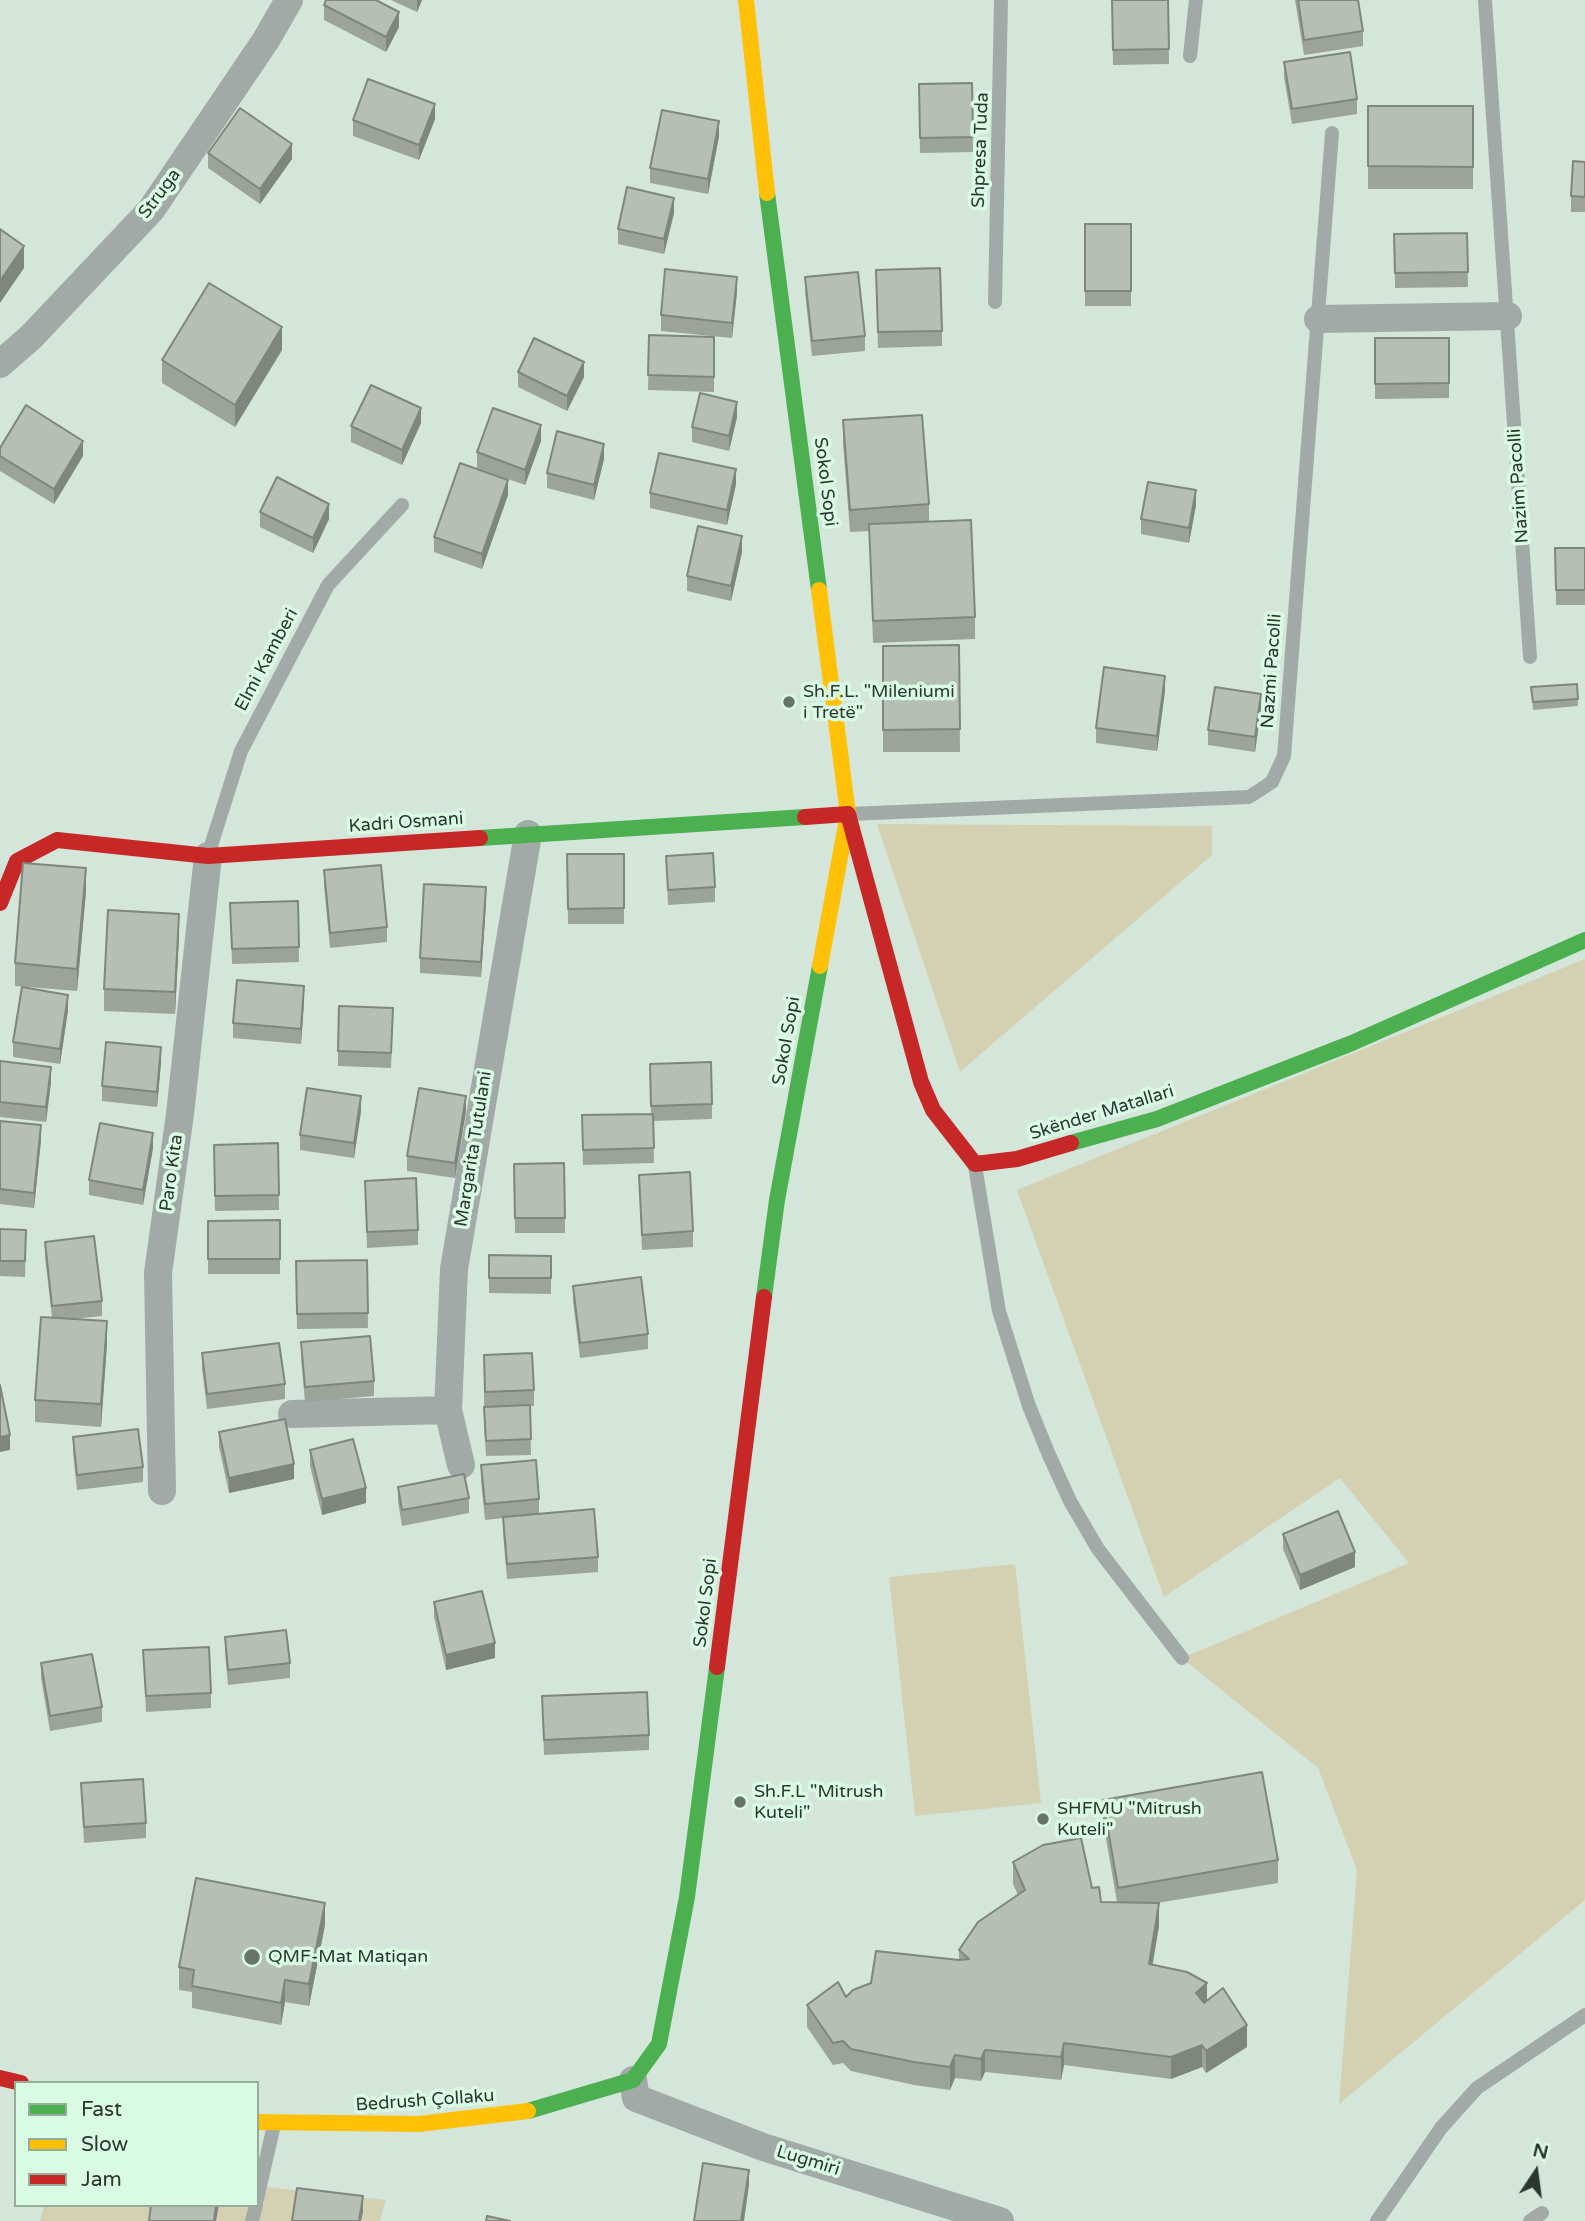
<!DOCTYPE html>
<meta charset="utf-8">
<style>
body{margin:0}
#map{position:relative;width:1585px;height:2221px;overflow:hidden;background:#d4e6da;font-family:"Varela Round",sans-serif}
canvas{display:block}
.legend{position:absolute;left:14px;top:2081px;width:245px;height:126px;box-sizing:border-box;background:#dafbe3;border:2px solid #94ad9b;margin:0;padding:9px 12px;list-style:none;font-size:21px;color:#2b372e}
.legend li{display:flex;align-items:center;gap:14px;height:35px}
.legend b{width:35px;border:2px solid #94ad9b}
.north{position:absolute;left:1501px;top:2137px;width:70px;height:70px;-webkit-text-stroke:5px #dafbe3;paint-order:stroke;rotate:13deg;font-size:19px;font-weight:700;line-height:28px;text-align:center;color:#2b372e}
.north::after{content:'';display:block;margin:auto;width:24px;height:32px;background:#2b372e;clip-path:polygon(50% 0,100% 100%,50% 72%,0 100%)}
</style>
<div id="map">
<canvas width="1585" height="2221"></canvas>
<ul class="legend">
<li><b style="height:9px;background:#4caf50"></b>Fast</li>
<li><b style="height:9px;background:#ffc107"></b>Slow</li>
<li><b style="height:9px;background:#c62828"></b>Jam</li>
</ul>
<div class="north">N</div>
</div>
<script>
const c = document.querySelector('canvas').getContext('2d');
c.lineJoin = 'round';
function fillPath(path, color) { c.fillStyle = color; c.fill(path, 'evenodd'); }
const poly = rows => new Path2D(rows.map(r => 'M' + r).join(''));
function trace(path, color, width, dash) { c.strokeStyle = color; c.lineWidth = width; c.lineCap = dash ? 'butt' : 'round'; c.setLineDash(dash || []); c.stroke(path); }
function drawText(font, color, halo, rows, align = 'center') {
  c.font = font + ' "Varela Round",sans-serif'; c.lineWidth = 7; c.setLineDash([]); c.textBaseline = 'middle'; c.strokeStyle = halo; c.fillStyle = color; for (const [text, x, y, turn = 0] of rows) {
    c.save(); c.translate(x, y); c.rotate((+turn || 0) * Math.PI / 180); c.textAlign = isNaN(turn) ? turn : align; if (halo) c.strokeText(text, 0, 0); c.fillText(text, 0, 0); c.restore();
  }
}
fillPath(poly([
 [877,824,1212,826,1212,855,960,1072],
 [1585,959,1585,1900,1339,2104,1357,1870,1318,1768,1182,1658,1409,1563,1340,1478,1164,1597,1017,1190],
 [1015,1564,1041,1803,915,1816,889,1577],
 [257,2186,386,2200,380,2221,40,2221,44,2205,257,2205]
]), '#d3d1b1');
trace(poly([
 [1485,0,1530,657],
 [1190,56,1196,0],
 [995,302,1001,0],
 [850,814,1249,797,1272,782,1284,756,1332,133],
 [209,852,241,751,328,585,402,505],
 [975,1166,999,1311,1029,1406,1049,1455,1070,1501,1098,1549,1182,1658],
 [257,2199,274,2125],
 [252,2221,256,2205],
 [1377,2221,1441,2128,1477,2088,1585,2015],
 [1530,2221,1542,2213]
]), '#a1aaa7', 14);
trace(poly([
 [1318,319,1508,316],
 [0,364,31,337,151,210,266,40,289,0],
 [292,1414,448,1410],
 [461,1465,448,1410,454,1269,528,834],
 [162,1491,158,1273,180,1114,208,856],
 [633,2080,636,2098,763,2147,1000,2221]
]), '#a1aaa7', 28);
trace(poly([
 [767,193,819,590],
 [480,838,805,817],
 [1071,1143,1157,1119,1352,1043,1585,940],
 [764,1297,777,1200,820,966],
 [528,2111,633,2080,659,2044,687,1897,717,1667]
]), '#4caf50', 16);
trace(poly([
 [746,0,767,193],
 [819,590,848,814,820,966],
 [257,2122,419,2124,528,2111]
]), '#ffc107', 16);
trace(poly([
 [805,817,848,814,921,1082,933,1110,975,1164,1017,1159,1071,1143],
 [0,903,17,861,57,840,208,856,480,838],
 [717,1667,764,1297],
 [0,2078,21,2083]
]), '#c62828', 16);
fillPath(poly([
 [391,0,422,0,417,12],
 [1112,0,1168,0,1169,64,1113,65],
 [1295,0,1358,0,1363,31,1363,46,1304,55],
 [324,5,399,27,386,52,324,20],
 [1284,62,1357,99,1357,114,1292,124,1284,77],
 [972,83,973,152,920,153,919,84],
 [1368,106,1473,106,1473,189,1368,189],
 [435,119,419,160,353,136,353,120],
 [719,136,708,194,650,183,650,168],
 [208,153,292,159,260,204,208,168],
 [1585,162,1585,212,1571,212,1571,196],
 [674,213,664,254,618,244,618,229],
 [1085,224,1131,224,1131,306,1085,306],
 [1467,233,1468,287,1395,288,1394,234],
 [805,277,865,336,865,351,812,356,805,292],
 [876,285,942,331,942,346,878,348],
 [737,292,732,338,661,331,661,315],
 [649,335,714,337,714,392,648,390],
 [1375,338,1449,338,1449,398,1375,399],
 [282,350,235,427,162,383,162,360],
 [518,372,584,377,567,411,518,387],
 [737,417,729,451,692,442,692,427],
 [843,420,929,504,929,522,975,617,975,639,873,643,869,531,850,532,843,443],
 [421,423,402,465,351,442,351,426],
 [541,441,525,485,477,468,477,452],
 [0,448,83,456,54,504,0,471],
 [604,459,594,500,547,488,547,473],
 [736,484,727,525,650,508,650,493],
 [508,495,482,569,434,552,434,537],
 [1196,505,1189,543,1141,534,1141,519],
 [260,512,329,519,313,553,260,527],
 [1555,548,1585,548,1585,605,1556,605],
 [742,552,731,601,687,591,687,576],
 [959,645,960,752,883,752,883,646],
 [1577,684,1578,706,1533,710,1531,687],
 [1165,691,1157,751,1096,743,1096,728],
 [1261,709,1255,752,1208,745,1208,730],
 [567,854,624,854,624,924,568,924],
 [666,856,715,887,715,902,668,905],
 [324,870,387,927,387,942,330,948,324,885],
 [86,891,77,991,15,986,15,963],
 [298,901,299,962,232,964,230,903],
 [486,903,481,977,420,973,420,958],
 [179,936,175,1014,104,1011,104,989],
 [304,1001,301,1044,233,1038,233,1023],
 [68,1010,60,1064,13,1057,13,1042],
 [393,1023,391,1068,338,1066,338,1051],
 [0,1061,51,1082,46,1122,0,1117],
 [161,1062,157,1107,102,1101,102,1086],
 [650,1079,712,1104,712,1119,653,1121,654,1163,583,1165,582,1115,651,1114],
 [361,1111,354,1158,300,1150,300,1135],
 [466,1111,455,1178,407,1171,407,1156],
 [0,1121,41,1140,34,1208,0,1204],
 [278,1143,279,1210,215,1211,214,1160],
 [153,1148,143,1205,89,1195,89,1180],
 [564,1163,565,1233,515,1233,514,1179],
 [639,1175,693,1231,693,1247,642,1250],
 [365,1181,418,1230,418,1245,367,1248],
 [280,1220,280,1274,208,1274,208,1221],
 [0,1229,26,1230,25,1277,0,1276],
 [45,1242,102,1301,102,1316,73,1319,107,1344,101,1427,35,1422,35,1400,52,1317,45,1257],
 [489,1255,551,1256,551,1294,489,1293],
 [367,1260,368,1328,297,1329,296,1261],
 [573,1286,648,1334,648,1349,580,1358,573,1301],
 [301,1342,374,1381,374,1396,305,1402,301,1357],
 [202,1353,285,1384,285,1399,207,1409,202,1368],
 [484,1355,534,1390,534,1406,530,1406,531,1455,486,1456,484,1422],
 [219,1432,294,1479,229,1493,219,1447],
 [73,1437,143,1467,143,1482,77,1490,73,1452],
 [310,1450,366,1503,322,1515,310,1466],
 [481,1465,539,1499,539,1514,598,1557,598,1572,507,1579,503,1532,503,1518,485,1520,481,1480],
 [398,1487,469,1498,469,1513,402,1526,398,1502],
 [1283,1534,1355,1567,1300,1590,1283,1549],
 [434,1602,495,1658,446,1670,434,1617],
 [225,1637,290,1663,290,1678,228,1685,225,1652],
 [143,1650,211,1693,211,1708,146,1712],
 [41,1663,102,1707,102,1722,50,1731,41,1678],
 [542,1696,649,1735,649,1750,544,1755],
 [81,1783,146,1823,146,1838,84,1843],
 [1103,1800,1278,1860,1278,1883,1157,1903,1159,1926,1152,1965,1207,2001,1247,2047,1206,2073,1202,2067,1171,2079,1064,2065,1061,2080,985,2072,981,2081,955,2078,950,2090,914,2085,851,2071,843,2063,833,2065,807,2027,807,2005,846,1997,959,1960,959,1950,1018,1895,1013,1884,1013,1862,1092,1888,1101,1902,1117,1902,1103,1822],
 [325,1925,309,2006,285,2002,281,2025,192,2008,192,1992,179,1990,179,1967]
]), '#9ca49a');
fillPath(poly([
 [417,0,422,0,417,12],
 [399,12,399,27,386,52,386,37],
 [435,104,435,119,419,160,419,145],
 [719,121,719,136,708,194,708,179],
 [292,144,292,159,260,204,260,189],
 [674,198,674,213,664,254,664,239],
 [24,246,24,268,0,303,0,281],
 [737,277,737,292,732,338,732,323],
 [282,327,282,350,235,427,235,405],
 [584,362,584,377,567,411,567,396],
 [737,402,737,417,729,451,729,436],
 [421,408,421,423,402,465,402,450],
 [541,425,541,441,525,485,525,470],
 [83,441,83,456,54,504,54,489],
 [604,444,604,459,594,500,594,485],
 [736,469,736,484,727,525,727,510],
 [508,480,508,495,482,569,482,554],
 [1196,490,1196,505,1189,543,1189,528],
 [329,504,329,519,313,553,313,538],
 [742,536,742,552,731,601,731,586],
 [1165,676,1165,691,1157,751,1157,736],
 [1261,694,1261,709,1255,752,1255,737],
 [86,868,86,891,77,991,77,969],
 [486,887,486,903,481,977,481,962],
 [179,914,179,936,175,1014,175,992],
 [304,986,304,1001,301,1044,301,1029],
 [68,995,68,1010,60,1064,60,1049],
 [161,1047,161,1062,157,1107,157,1092],
 [51,1067,51,1082,46,1122,46,1107],
 [361,1096,361,1111,354,1158,354,1143],
 [466,1096,466,1111,455,1178,455,1163],
 [41,1125,41,1140,34,1208,34,1193],
 [153,1133,153,1148,143,1205,143,1190],
 [107,1321,107,1344,101,1427,101,1404],
 [10,1435,10,1450,0,1452,0,1437],
 [294,1464,294,1479,229,1493,229,1478],
 [366,1488,366,1503,322,1515,322,1499],
 [1355,1552,1355,1567,1300,1590,1300,1575],
 [495,1643,495,1658,446,1670,446,1655],
 [325,1903,325,1925,309,2006,309,1984],
 [1159,1903,1159,1926,1149,1986,1149,1964],
 [285,1980,285,2002,281,2025,281,2003],
 [1207,1983,1207,2005,1196,2016,1196,1993],
 [1247,2025,1247,2047,1206,2073,1206,2051],
 [1064,2043,1064,2065,1061,2080,1061,2057],
 [1202,2045,1202,2067,1171,2079,1171,2057],
 [985,2050,985,2072,981,2081,981,2059],
 [955,2055,955,2078,950,2090,950,2067],
 [749,2170,749,2185,744,2221,741,2221],
 [363,2196,363,2212,361,2221,359,2221],
 [216,2205,219,2205,216,2221,214,2221]
]), '#7f867d');
const building = poly([
 [326,0,376,0,399,12,386,37,324,5,326,0],
 [1112,0,1168,0,1169,49,1113,50,1112,0],
 [1298,0,1358,0,1363,31,1304,40,1298,0],
 [1350,52,1357,99,1292,109,1284,62,1350,52],
 [368,79,435,104,419,145,353,120,368,79],
 [972,83,973,137,920,138,919,84,972,83],
 [1368,106,1473,106,1473,167,1368,166,1368,106],
 [240,108,292,144,260,189,208,153,240,108],
 [662,110,719,121,708,179,650,168,662,110],
 [1573,161,1585,162,1585,197,1571,196,1573,161],
 [627,187,674,198,664,239,618,229,627,187],
 [1085,224,1131,224,1131,291,1085,291,1085,224],
 [0,229,24,246,0,281,0,229],
 [1467,233,1468,272,1395,273,1394,234,1467,233],
 [940,268,942,331,878,332,876,270,940,268],
 [665,269,737,277,732,323,661,315,665,269],
 [858,272,865,336,812,341,805,277,858,272],
 [209,283,282,327,235,405,162,360,209,283],
 [649,335,714,337,714,377,648,375,649,335],
 [534,338,584,362,567,396,518,372,534,338],
 [1375,338,1449,338,1449,383,1375,384,1375,338],
 [371,385,421,408,402,450,351,426,371,385],
 [700,393,737,402,729,436,692,427,700,393],
 [26,405,83,441,54,489,0,456,0,448,26,405],
 [493,408,541,425,525,470,477,452,493,408],
 [922,415,929,504,850,510,843,420,922,415],
 [557,431,604,444,594,485,547,473,557,431],
 [659,453,736,469,727,510,650,493,659,453],
 [460,463,508,480,482,554,434,537,460,463],
 [277,477,329,504,313,538,260,512,277,477],
 [1148,482,1196,490,1189,528,1141,519,1148,482],
 [971,520,975,617,873,621,869,524,971,520],
 [698,526,742,536,731,586,687,576,698,526],
 [1555,548,1585,548,1585,590,1556,590,1555,548],
 [959,645,960,729,883,730,883,646,959,645],
 [1104,667,1165,676,1157,736,1096,728,1104,667],
 [1577,684,1578,699,1533,702,1531,687,1577,684],
 [1215,687,1261,694,1255,737,1208,730,1215,687],
 [713,853,715,887,668,890,666,856,713,853],
 [567,854,624,854,624,908,568,909,567,854],
 [23,863,86,868,77,969,15,963,23,863],
 [381,865,387,927,330,933,324,870,381,865],
 [424,884,486,887,481,962,420,958,424,884],
 [298,901,299,947,232,949,230,903,298,901],
 [108,910,179,914,175,992,104,989,108,910],
 [237,980,304,986,301,1029,233,1023,237,980],
 [22,987,68,995,60,1049,13,1042,22,987],
 [339,1006,393,1008,391,1053,338,1051,339,1006],
 [106,1042,161,1047,157,1092,102,1086,106,1042],
 [0,1061,51,1067,46,1107,0,1102,0,1061],
 [711,1062,712,1104,651,1106,650,1064,711,1062],
 [307,1088,361,1096,354,1143,300,1135,307,1088],
 [419,1088,466,1096,455,1163,407,1156,419,1088],
 [653,1114,654,1148,583,1150,582,1115,653,1114],
 [0,1121,41,1125,34,1193,0,1189,0,1121],
 [100,1123,153,1133,143,1190,89,1180,100,1123],
 [278,1143,279,1195,215,1196,214,1145,278,1143],
 [564,1163,565,1218,515,1218,514,1164,564,1163],
 [690,1172,693,1231,642,1235,639,1175,690,1172],
 [416,1178,418,1230,367,1232,365,1181,416,1178],
 [280,1220,280,1259,208,1259,208,1221,280,1220],
 [0,1229,26,1230,25,1261,0,1261,0,1229],
 [94,1236,102,1301,52,1306,45,1242,94,1236],
 [489,1255,551,1256,551,1278,489,1278,489,1255],
 [367,1260,368,1313,297,1314,296,1261,367,1260],
 [641,1277,648,1334,580,1343,573,1286,641,1277],
 [41,1317,107,1321,101,1404,35,1400,41,1317],
 [370,1336,374,1381,305,1387,301,1342,370,1336],
 [279,1343,285,1384,207,1394,202,1353,279,1343],
 [532,1353,534,1390,485,1392,484,1355,532,1353],
 [0,1385,10,1435,0,1437,0,1385],
 [530,1405,531,1439,486,1441,484,1407,530,1405],
 [285,1419,294,1464,229,1478,219,1432,285,1419],
 [138,1429,143,1467,77,1475,73,1437,138,1429],
 [353,1439,366,1488,322,1499,310,1450,353,1439],
 [536,1460,539,1499,485,1504,481,1465,536,1460],
 [464,1474,469,1498,402,1510,398,1487,464,1474],
 [594,1509,598,1557,507,1564,503,1517,594,1509],
 [1338,1511,1355,1552,1300,1575,1283,1534,1338,1511],
 [482,1591,495,1643,446,1655,434,1602,482,1591],
 [286,1630,290,1663,228,1670,225,1637,286,1630],
 [209,1647,211,1693,146,1696,143,1650,209,1647],
 [92,1654,102,1707,50,1716,41,1663,92,1654],
 [647,1692,649,1735,544,1740,542,1696,647,1692],
 [1262,1772,1278,1860,1118,1888,1103,1800,1262,1772],
 [143,1779,146,1823,84,1827,81,1783,143,1779],
 [1081,1838,1092,1888,1099,1887,1101,1902,1159,1903,1149,1964,1187,1972,1207,1983,1196,1993,1204,2003,1223,1988,1247,2025,1206,2051,1202,2045,1171,2057,1064,2043,1061,2057,985,2050,981,2059,955,2055,950,2067,914,2062,851,2049,843,2041,833,2043,807,2005,838,1982,846,1997,853,1990,871,1983,876,1951,959,1960,969,1959,959,1950,978,1922,1025,1890,1013,1862,1043,1845,1081,1838],
 [196,1878,325,1903,309,1984,285,1980,281,2003,192,1986,194,1970,179,1967,196,1878],
 [703,2163,749,2170,741,2221,694,2221,703,2163],
 [297,2188,363,2196,359,2221,292,2221,297,2188],
 [151,2205,216,2205,214,2221,149,2221,151,2205],
 [487,2216,510,2221,486,2221,487,2216]
]);
fillPath(building, '#b5bfb3');
trace(building, '#7f867d', 2);
for (const [x, y, r, color] of [
 [789,702,7,"#66746a"],
 [740,1802,7,"#66746a"],
 [1043,1819,7,"#66746a"],
 [252,1957,9,"#66746a"]
]) { const dot = new Path2D(); dot.arc(x, y, r, 0, 2 * Math.PI); c.fillStyle = color; c.fill(dot); trace(dot, '#dafbe3', 2.5); }
drawText('18px', '#2b372e', '#dafbe3', [
 ["Shpresa Tuda",981,150,-88],
 ["Struga",160,194,-53],
 ["Sokol Sopi",825,482,83],
 ["Nazim Pacolli",1519,486,-94],
 ["Elmi Kamberi",267,660,-62],
 ["Nazmi Pacolli",1272,671,-86],
 ["Kadri Osmani",406,823,-4],
 ["Sokol Sopi",787,1041,-80],
 ["Skënder Matallari",1102,1113,-17],
 ["Margarita Tutulani",474,1149,-81],
 ["Paro Kita",172,1173,-82],
 ["Sokol Sopi",706,1603,-83],
 ["Bedrush Çollaku",425,2101,-4],
 ["Lugmiri",808,2161,17]
]);
drawText('18px', '#2b372e', '#dafbe3', [
 ["Sh.F.L. \"Mileniumi",803,692],
 ["i Tretë\"",803,713],
 ["Sh.F.L \"Mitrush",754,1792],
 ["Kuteli\"",754,1813],
 ["SHFMU \"Mitrush",1057,1809],
 ["Kuteli\"",1057,1830],
 ["QMF-Mat Matiqan",268,1957]
], 'left');
</script>
